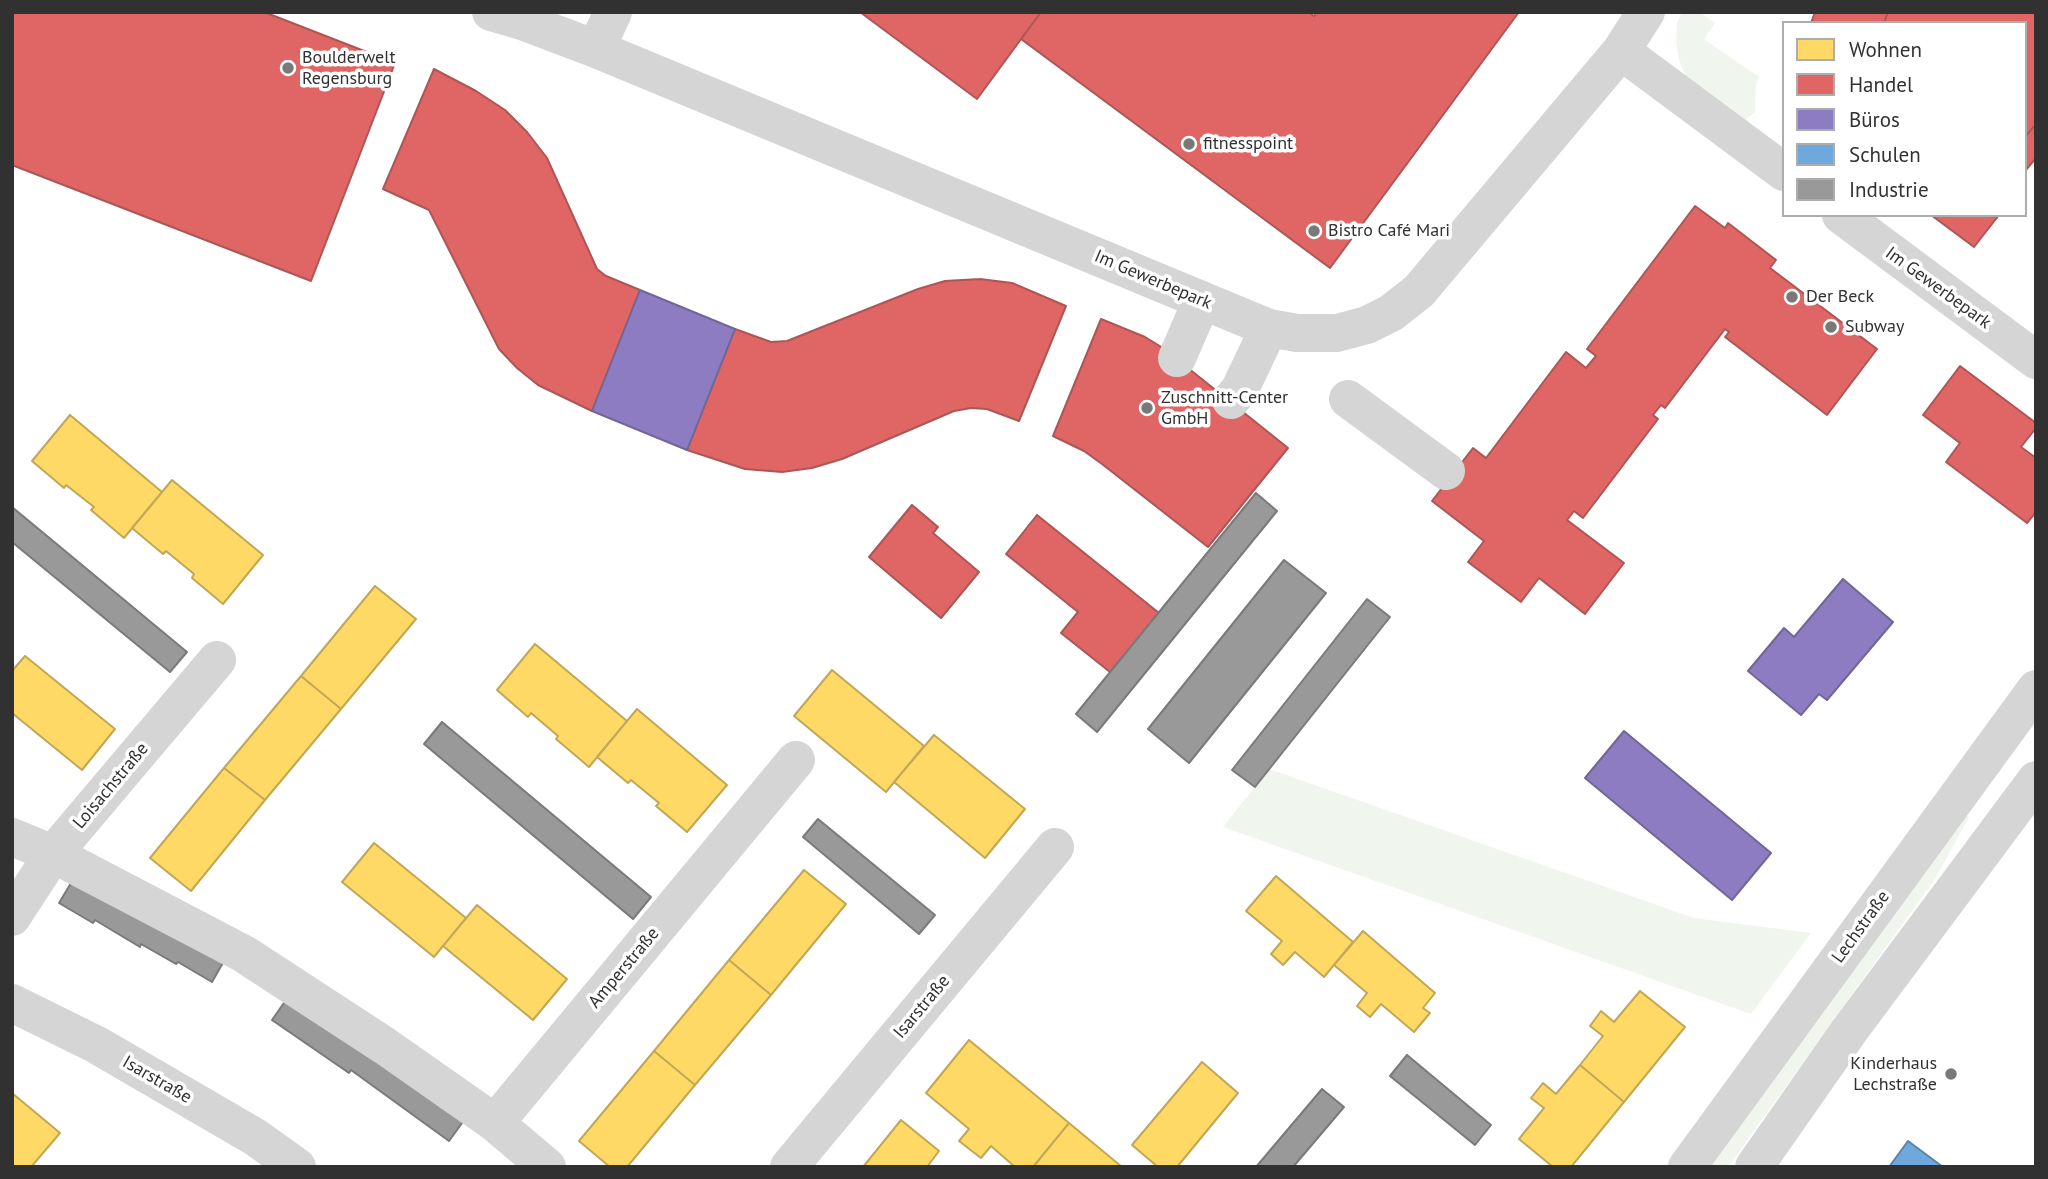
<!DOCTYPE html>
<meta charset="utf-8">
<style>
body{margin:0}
#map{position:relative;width:2048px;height:1179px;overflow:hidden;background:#fff;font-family:"PT Sans",sans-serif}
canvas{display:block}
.frame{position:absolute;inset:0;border:14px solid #313131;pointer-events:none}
.legend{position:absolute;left:1782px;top:21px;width:245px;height:196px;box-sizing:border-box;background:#fff;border:2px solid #adadad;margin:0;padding:9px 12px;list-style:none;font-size:21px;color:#313131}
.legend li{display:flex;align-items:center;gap:14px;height:35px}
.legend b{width:35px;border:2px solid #adadad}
</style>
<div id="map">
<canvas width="2048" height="1179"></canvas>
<div class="frame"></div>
<ul class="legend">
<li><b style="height:19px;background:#ffd966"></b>Wohnen</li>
<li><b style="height:19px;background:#e06666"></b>Handel</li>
<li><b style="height:19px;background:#8e7cc3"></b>Büros</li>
<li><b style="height:19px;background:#6fa8dc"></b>Schulen</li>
<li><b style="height:19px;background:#999"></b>Industrie</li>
</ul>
</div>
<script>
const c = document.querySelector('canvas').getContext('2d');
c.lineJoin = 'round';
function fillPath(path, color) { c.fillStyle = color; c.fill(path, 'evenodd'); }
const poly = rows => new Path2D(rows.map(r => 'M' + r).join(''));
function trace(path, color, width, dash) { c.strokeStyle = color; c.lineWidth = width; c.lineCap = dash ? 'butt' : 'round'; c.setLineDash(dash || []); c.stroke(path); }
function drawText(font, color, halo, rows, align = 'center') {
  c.font = font + ' "PT Sans",sans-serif'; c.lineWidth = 7; c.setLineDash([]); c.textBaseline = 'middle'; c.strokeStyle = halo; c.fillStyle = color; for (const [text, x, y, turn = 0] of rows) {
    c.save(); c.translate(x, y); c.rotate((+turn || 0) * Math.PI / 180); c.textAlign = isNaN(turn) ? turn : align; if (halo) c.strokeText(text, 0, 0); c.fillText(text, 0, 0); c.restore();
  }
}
fillPath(poly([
 [1682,12,1699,12,1715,23,1704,39,1759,77,1756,85,1755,112,1743,122,1688,82,1679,60,1676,41,1677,23],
 [1269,769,1694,918,1811,933,1751,1014,1223,827],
 [1963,813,1969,817,1935,879,1728,1167,1705,1167]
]), '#f0f5ed');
const homes = poly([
 [70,415,162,492,124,538,91,510,94,507,66,485,64,488,32,461,70,415],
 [172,480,263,555,223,604,192,578,194,574,166,551,163,554,132,528,172,480],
 [375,586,416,619,341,709,301,676,375,586],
 [535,644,627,721,589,767,556,739,558,736,531,713,528,717,497,690,535,644],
 [25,656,115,729,82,770,12,713,12,671,25,656],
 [832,670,924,746,886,792,794,716,832,670],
 [301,676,341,709,265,800,224,768,301,676],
 [637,709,727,785,687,832,656,806,659,803,631,780,628,783,597,757,637,709],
 [934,735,1025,809,985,858,894,782,934,735],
 [224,768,265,800,191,891,150,858,224,768],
 [374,843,466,918,434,957,342,882,374,843],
 [804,870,846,904,771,995,729,960,804,870],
 [1276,876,1353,942,1324,977,1295,952,1283,965,1271,954,1282,941,1246,911,1276,876],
 [477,905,567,979,533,1020,443,946,477,905],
 [1363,931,1435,993,1423,1008,1430,1013,1414,1032,1381,1004,1370,1017,1357,1006,1367,993,1334,965,1363,931],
 [729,960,771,995,695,1085,654,1051,729,960],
 [1640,991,1685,1027,1624,1102,1580,1065,1603,1036,1590,1026,1601,1011,1614,1022,1640,991],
 [969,1040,1069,1123,1033,1167,1015,1167,991,1146,981,1158,959,1141,969,1129,926,1093,969,1040],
 [654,1051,695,1085,627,1167,610,1167,579,1141,654,1051],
 [1202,1062,1238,1093,1177,1167,1158,1167,1132,1145,1202,1062],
 [1580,1065,1624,1102,1571,1167,1553,1167,1519,1139,1544,1108,1531,1098,1543,1083,1556,1094,1580,1065],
 [12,1093,60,1133,31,1167,12,1167,12,1093],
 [901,1120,939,1151,927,1167,863,1167,901,1120],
 [1069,1123,1122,1167,1033,1167,1069,1123]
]);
fillPath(homes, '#ffd966');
trace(homes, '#c1a756', 2);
const shops = poly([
 [12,12,264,12,395,63,311,281,12,165,12,12],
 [860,12,1041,12,977,99,860,12],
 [1041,12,1308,12,1314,16,1317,12,1519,12,1330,268,1021,39,1041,12],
 [1815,12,1888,12,1884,23,1811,23,1815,12],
 [1888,12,2036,12,2036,124,2025,137,2025,23,1884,23,1888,12],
 [434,69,476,91,505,110,527,132,547,158,597,269,606,276,640,290,592,411,538,385,517,368,499,349,429,210,383,189,434,69],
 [2036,124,2036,158,2025,171,2025,137,2036,124],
 [1695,206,1725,228,1728,223,1776,260,1770,268,1877,349,1827,415,1725,337,1729,332,1725,329,1665,408,1661,405,1653,415,1658,419,1583,518,1574,511,1567,520,1624,563,1585,614,1539,578,1521,602,1468,562,1484,541,1432,501,1473,448,1486,458,1566,352,1586,368,1596,356,1587,349,1695,206],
 [1931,215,1999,215,1974,247,1931,215],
 [980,279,1012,283,1066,306,1019,421,987,409,971,408,954,411,842,459,812,468,782,472,745,469,687,450,735,329,771,342,787,341,918,289,945,281,980,279],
 [1101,319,1145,337,1163,348,1288,448,1208,547,1102,464,1084,451,1053,436,1101,319],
 [1960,366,2036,423,2036,428,2021,447,2036,458,2036,512,2027,523,1946,462,1960,443,1923,415,1960,366],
 [912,505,938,527,933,533,979,572,941,618,869,557,912,505],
 [1037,515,1159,613,1110,672,1061,633,1078,612,1006,554,1037,515]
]);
fillPath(shops, '#e06666');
trace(shops, '#ac5656', 2);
const offices = poly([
 [640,290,735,329,687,450,592,411,640,290],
 [1843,579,1893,622,1827,700,1819,694,1801,715,1748,671,1784,628,1794,637,1843,579],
 [1624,731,1771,853,1732,900,1585,778,1624,731]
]);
fillPath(offices, '#8e7cc3');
trace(offices, '#726697', 2);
const schools = poly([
 [1908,1141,1943,1167,1889,1167,1908,1141]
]);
fillPath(schools, '#6fa8dc');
trace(schools, '#5c84a9', 2);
const industry = poly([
 [1256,493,1277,511,1097,732,1076,714,1256,493],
 [12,507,187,652,170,672,12,542,12,507],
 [1284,560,1326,593,1189,763,1148,729,1284,560],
 [1367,599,1390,617,1255,787,1232,770,1367,599],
 [442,722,651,897,633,919,424,744,442,722],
 [818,819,935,915,919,934,803,837,818,819],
 [71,883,224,961,212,982,178,962,176,964,141,944,140,947,95,920,93,923,59,903,71,883],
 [286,1000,465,1119,449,1141,351,1070,349,1073,272,1020,286,1000],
 [1407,1055,1491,1125,1475,1145,1390,1076,1407,1055],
 [1322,1089,1344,1107,1293,1167,1256,1167,1322,1089]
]);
fillPath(industry, '#999');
trace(industry, '#7a7a7a', 2);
trace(poly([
 [491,12,522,21,596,49,1269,328,1297,333,1337,333,1367,325,1391,313,1419,291,1621,51,1646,12],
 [596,49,613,12],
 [1621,51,1784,172],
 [1841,215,2036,360],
 [1177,358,1202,300],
 [1348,399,1446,471],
 [1231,400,1240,389,1269,328],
 [12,837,53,854,244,954,385,1046,495,1123,547,1167],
 [12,917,53,854,217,660],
 [12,1003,97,1045,255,1137,297,1167],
 [495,1123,796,760],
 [789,1167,1055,847],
 [1687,1167,2036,689],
 [1754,1167,1849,1031,2036,780]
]), '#d5d5d5', 38);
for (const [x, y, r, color] of [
 [288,68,7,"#797979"],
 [1189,144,7,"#797979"],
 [1314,231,7,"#797979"],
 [1792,297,7,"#797979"],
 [1831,327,7,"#797979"],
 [1147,408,7,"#797979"],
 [1951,1074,7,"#797979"]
]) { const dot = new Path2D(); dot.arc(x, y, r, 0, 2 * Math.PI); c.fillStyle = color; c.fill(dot); trace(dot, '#fff', 2.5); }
drawText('18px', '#313131', '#fff', [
 ["Boulderwelt",302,58],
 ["Regensburg",302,79],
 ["fitnesspoint",1203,144],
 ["Bistro Café Mari",1328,231],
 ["Der Beck",1806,297],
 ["Subway",1845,327],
 ["Zuschnitt-Center",1161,398],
 ["GmbH",1161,419],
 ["Kinderhaus",1937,1064,"right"],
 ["Lechstraße",1937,1085,"right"]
], 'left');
drawText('18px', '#313131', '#fff', [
 ["Im Gewerbepark",1153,280,23],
 ["Im Gewerbepark",1938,288,36],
 ["Loisachstraße",111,786,-50],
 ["Lechstraße",1861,927,-54],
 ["Amperstraße",624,968,-50],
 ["Isarstraße",922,1007,-50],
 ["Isarstraße",157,1080,30]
]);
</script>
